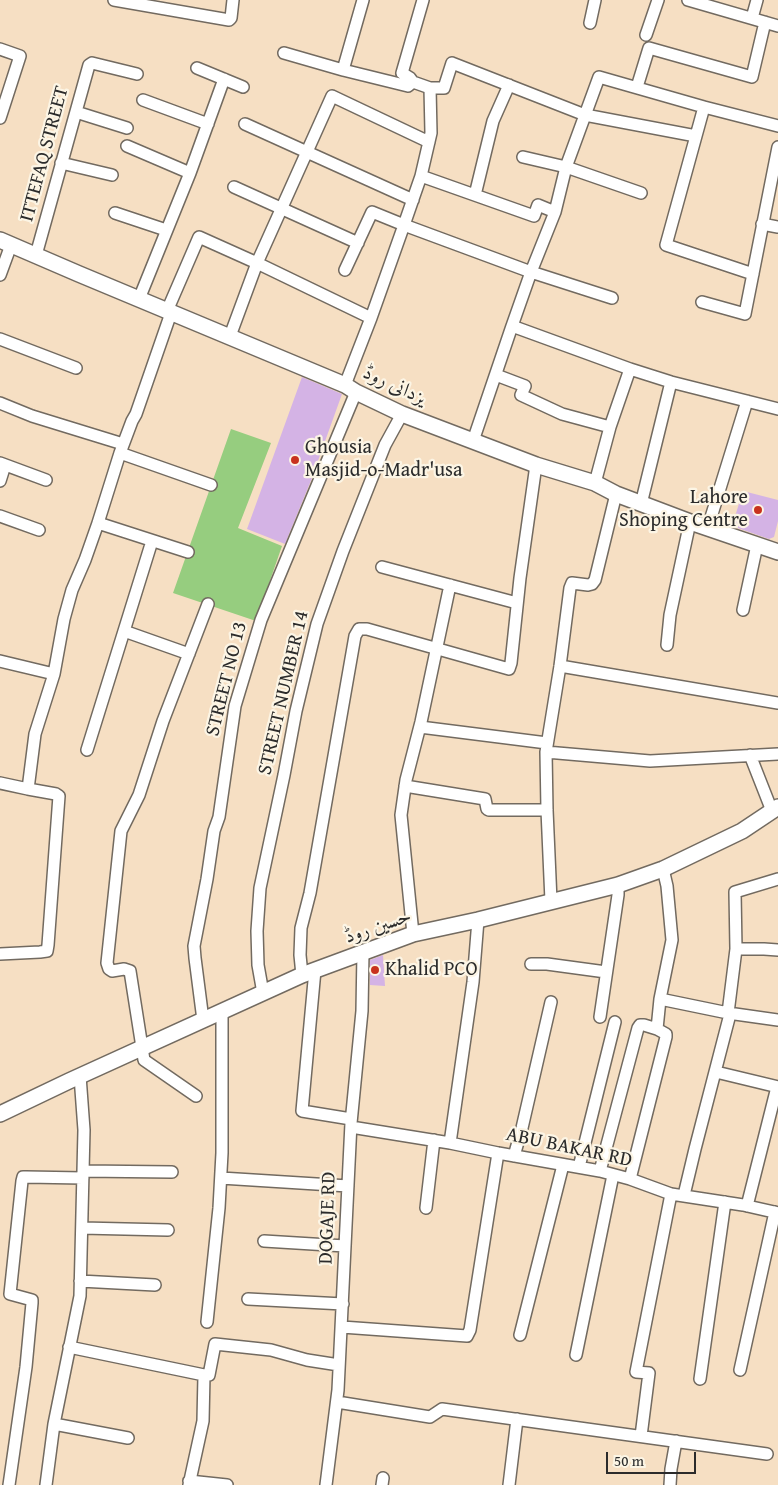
<!DOCTYPE html>
<meta charset="utf-8">
<style>
body{margin:0}
#map{position:relative;width:778px;height:1485px;overflow:hidden;background:#f6dfc3;font-family:"Gentium Book Plus",serif}
canvas{display:block}
.scale{position:absolute;left:606px;top:1452px;width:90px;height:22px;box-sizing:border-box;border:2px solid #2b2b2b;border-top:0;padding-left:6px;font-size:15px;line-height:18px;white-space:nowrap;color:#2b2b2b;-webkit-text-stroke:4px #fcf5e5;paint-order:stroke}
</style>
<div id="map">
<canvas width="778" height="1485"></canvas>
<div class="scale">50 m</div>
</div>
<script>
const c = document.querySelector('canvas').getContext('2d');
c.lineJoin = 'round';
function fillPath(path, color) { c.fillStyle = color; c.fill(path, 'evenodd'); }
const poly = rows => new Path2D(rows.map(r => 'M' + r).join(''));
function trace(path, color, width, dash) { c.strokeStyle = color; c.lineWidth = width; c.lineCap = dash ? 'butt' : 'round'; c.setLineDash(dash || []); c.stroke(path); }
function drawText(font, color, halo, rows, align = 'center') {
  c.font = font + ' "Gentium Book Plus",Amiri,serif'; c.lineWidth = 4.5; c.setLineDash([]); c.textBaseline = 'middle'; c.strokeStyle = halo; c.fillStyle = color; for (const [text, x, y, turn = 0] of rows) {
    c.save(); c.translate(x, y); c.rotate((+turn || 0) * Math.PI / 180); c.textAlign = isNaN(turn) ? turn : align; if (halo) c.strokeText(text, 0, 0); c.fillText(text, 0, 0); c.restore();
  }
}
fillPath(poly([
 [231,429,271,443,238,528,282,546,256,621,173,593]
]), '#96cd7f');
fillPath(poly([
 [302,377,342,394,310,483,285,544,247,529],
 [743,491,778,500,778,521,774,537,769,539,732,526],
 [383,955,385,986,370,985,370,960]
]), '#d4b3e5');
const street = poly([
 [114,0,229,20,231,18,233,0],
 [423,0,402,73,410,78,413,82,430,88,431,133,421,176,404,225,531,272,612,298],
 [688,0,778,26],
 [752,18,757,0],
 [590,23,595,0],
 [646,35,658,0],
 [0,49,20,56,0,118],
 [284,53,343,70,408,86,413,82],
 [197,68,243,87],
 [343,70,363,0],
 [637,87,649,48,752,77,765,22],
 [430,88,444,88,452,63,585,115,696,136,704,107,778,126],
 [143,100,208,124],
 [76,112,127,128],
 [245,124,413,200],
 [696,136,666,245,753,274],
 [127,146,190,173],
 [523,157,566,167,641,193],
 [61,163,112,175],
 [421,176,534,216,538,205,555,212],
 [234,187,358,243],
 [475,195,493,121,509,85],
 [115,213,166,230],
 [762,224,778,227],
 [36,255,89,65,92,63,137,74],
 [0,275,11,245],
 [139,299,190,173,224,79],
 [702,302,745,314,778,147],
 [167,311,199,237,257,263,371,318],
 [171,313,136,414,132,421,120,453,211,485],
 [512,326,531,272,555,212,566,167,599,77,704,107],
 [230,336,257,263,332,96,429,142],
 [0,339,76,368],
 [496,375,525,386,521,395,562,414,610,427],
 [345,385,371,318,404,225,372,212,345,270],
 [0,403,32,416,123,444],
 [473,441,512,326,630,369],
 [120,453,98,523,188,552],
 [0,463,46,480],
 [0,481,5,465],
 [595,483,610,427,630,369,671,382,778,409],
 [641,504,671,382],
 [0,516,39,530],
 [708,527,747,401],
 [382,567,517,603],
 [743,610,757,545],
 [124,631,189,654],
 [667,645,670,615,690,522],
 [0,661,54,674],
 [560,666,778,703],
 [420,727,547,743],
 [87,750,152,541],
 [546,752,650,761,778,754],
 [750,755,772,811],
 [0,783,28,789,35,734,54,674,64,619,72,590,85,560,98,523],
 [405,786,485,799,487,809,489,810,547,810],
 [551,901,547,810,546,752,560,666,570,588,572,583,588,585,592,584,595,580,616,494],
 [413,934,401,815,406,780,421,722,450,585],
 [736,949,735,892,778,879],
 [0,954,40,952,47,951,48,945,59,796,56,794,28,789],
 [531,964,547,964,606,972],
 [315,970,302,1111,351,1119],
 [302,975,300,955,301,928,310,893,355,636,359,629,367,629,509,669,511,663,520,578,536,465],
 [263,993,258,965,257,931,260,888,284,775,296,711,317,624,343,551,385,445,402,414],
 [660,999,728,1013,778,1020],
 [600,1017,618,895,618,885],
 [203,1020,195,958,194,946,207,879,214,831,219,817,235,706,261,620,356,392],
 [657,1029,660,999,672,940,667,886,663,869],
 [716,1072,778,1087],
 [196,1096,144,1060,130,971,124,969,112,971,109,969,107,963,121,831,139,795,163,721,208,604],
 [351,1127,450,1143,498,1153,600,1171,630,1179,671,1194,743,1205,778,1213],
 [450,1143,473,982,478,920],
 [514,1156,522,1128,551,1002],
 [579,1167,615,1022],
 [83,1171,172,1172],
 [600,1171,638,1028,640,1025,644,1025,657,1029,666,1034,666,1037,630,1179],
 [221,1178,348,1186],
 [684,1195,695,1149,729,1018,728,1013,736,949,764,949,778,950],
 [747,1206,777,1087],
 [426,1208,434,1140],
 [82,1228,168,1230],
 [264,1241,345,1246],
 [80,1281,155,1285],
 [248,1299,343,1304],
 [207,1322,219,1208,222,1153,222,1011],
 [342,1327,467,1336,470,1330,498,1153],
 [520,1335,563,1165],
 [69,1347,204,1375,209,1375,215,1344,271,1350,307,1360,339,1365],
 [576,1355,613,1175],
 [740,1370,775,1212],
 [700,1379,725,1202],
 [337,1402,430,1417,442,1409,767,1454],
 [54,1424,128,1438],
 [641,1436,649,1373,636,1372,671,1194],
 [189,1481,227,1485],
 [9,1485,26,1367,32,1303,32,1300,10,1294,22,1181,23,1177,26,1177,83,1178],
 [46,1485,54,1424,80,1296,84,1130,80,1076],
 [189,1485,203,1421,204,1375],
 [326,1485,338,1390,351,1123,362,1011,363,952],
 [382,1485,383,1478],
 [509,1485,517,1419],
 [670,1485,671,1469,676,1441]
]);
const secondary = poly([
 [0,240,79,274,345,385,356,392,402,414,536,465,595,483,616,494,690,522,778,552],
 [0,1114,69,1081,302,975,413,934,478,920,618,885,663,869,742,831,778,807]
]);
trace(street, '#726a60', 14);
trace(secondary, '#726a60', 18);
trace(street, '#fff', 11);
trace(secondary, '#fff', 15);
for (const [x, y, r, color] of [
 [295,460,5,"#c8321e"],
 [758,510,5,"#c8321e"],
 [375,970,5,"#c8321e"]
]) { const dot = new Path2D(); dot.arc(x, y, r, 0, 2 * Math.PI); c.fillStyle = color; c.fill(dot); trace(dot, '#fcf5e5', 2); }
drawText('20px', '#2b2b2b', '#fcf5e5', [
 ["ITTEFAQ STREET",45,154,-75],
 ["یزدانی روڈ",394,386,25],
 ["STREET NO 13",227,679,-76],
 ["STREET NUMBER 14",284,693,-77],
 ["حسین روڈ",378,927,-19],
 ["ABU BAKAR RD",569,1148,12],
 ["DOGAJE RD",328,1218,-88]
]);
drawText('20px', '#2b2b2b', '#fcf5e5', [
 ["Ghousia",305,448],
 ["Masjid-o-Madr'usa",305,471],
 ["Lahore",748,498,"right"],
 ["Shoping Centre",748,521,"right"],
 ["Khalid PCO",385,970]
], 'left');
</script>
